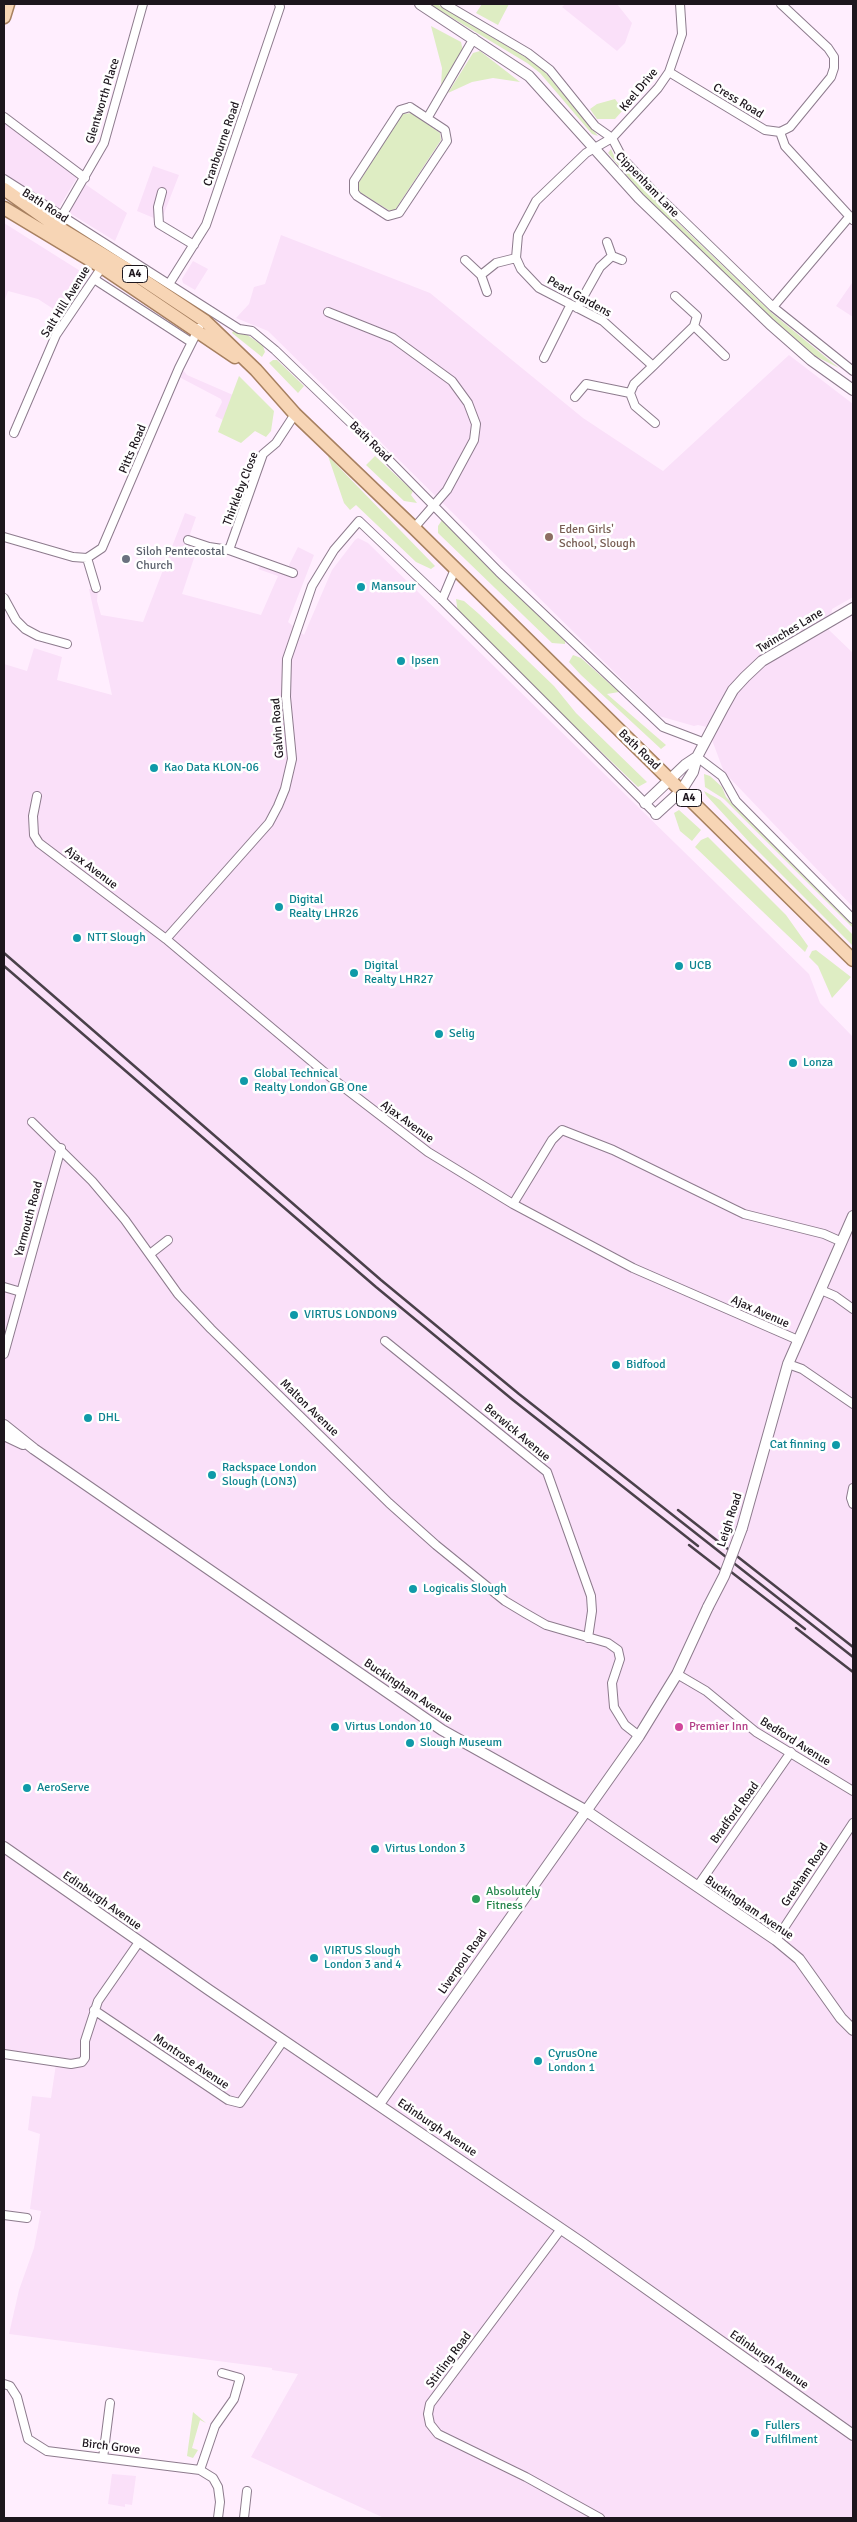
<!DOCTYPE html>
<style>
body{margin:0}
#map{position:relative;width:857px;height:2522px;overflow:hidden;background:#ffeefe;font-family:Signika,sans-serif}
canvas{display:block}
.frame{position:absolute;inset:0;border:5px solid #1d161d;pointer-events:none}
</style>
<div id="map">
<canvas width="857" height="2522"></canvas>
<div class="frame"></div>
</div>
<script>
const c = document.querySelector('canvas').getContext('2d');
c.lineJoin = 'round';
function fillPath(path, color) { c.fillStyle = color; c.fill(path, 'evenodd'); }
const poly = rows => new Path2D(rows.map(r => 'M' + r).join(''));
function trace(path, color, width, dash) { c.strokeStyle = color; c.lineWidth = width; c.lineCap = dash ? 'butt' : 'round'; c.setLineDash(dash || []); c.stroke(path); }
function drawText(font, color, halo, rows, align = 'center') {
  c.font = font + ' Signika,sans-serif'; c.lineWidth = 5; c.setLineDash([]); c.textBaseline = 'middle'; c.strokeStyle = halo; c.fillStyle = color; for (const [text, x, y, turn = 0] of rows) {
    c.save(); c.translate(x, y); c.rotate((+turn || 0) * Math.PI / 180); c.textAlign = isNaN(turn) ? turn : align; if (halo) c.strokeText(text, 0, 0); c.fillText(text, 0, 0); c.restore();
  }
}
fillPath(poly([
 [565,4,617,4,632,23,625,43,617,51,562,7],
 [6,113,81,171,58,209,4,175,4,115],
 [153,166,179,175,161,221,137,211],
 [85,184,127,213,115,241,68,212],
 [4,223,85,274,61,314,38,299,8,291,4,302],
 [281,235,430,293,583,418,663,471,789,355,853,404,853,597,832,609,829,630,853,653,853,907,724,772,712,740,716,729,698,725,694,726,659,716,268,331,236,318,249,304,254,287,265,284],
 [193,261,208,269,195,290,183,283,182,279],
 [852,283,853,284,853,317,836,306],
 [183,370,187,375,233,395,223,420,215,416,222,402,221,399,181,378],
 [185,513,196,517,189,537,200,540,182,594,261,615,278,576,258,569,265,561,288,567,298,547,314,555,288,622,304,635,332,570,355,540,358,538,368,543,809,974,820,1003,853,1037,853,2518,384,2518,251,2457,298,2374,272,2370,272,2368,9,2334,19,2290,34,2248,41,2211,30,2209,40,2134,28,2130,32,2096,51,2098,57,2057,4,2050,4,664,27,671,34,648,62,657,57,680,112,695,89,589,98,589,97,601,101,615,143,622],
 [112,2474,136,2476,132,2505,125,2504,125,2507,108,2504]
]), '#fae0f9');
fillPath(poly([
 [429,4,437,4,532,61,544,71,598,136,592,134,540,73,527,63],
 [482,4,509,4,498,25,476,13],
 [431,26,461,42,463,51,441,87,442,68],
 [480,51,520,82,493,78,472,82,448,93,473,53],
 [615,99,623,110,615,119,597,119,590,109,597,104],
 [412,113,440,133,441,140,395,210,390,211,358,191,358,184,402,114],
 [611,149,615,158,644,190,773,314,839,368,811,354,758,306,641,192,608,153],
 [233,331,246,334,263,346,265,352,262,357,232,333],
 [273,360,277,360,304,386,298,393,269,363],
 [239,376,274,411,271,431,266,437,255,431,241,443,218,432],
 [328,456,435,566,431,569,416,562,356,505,350,510,344,503],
 [375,456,413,491,411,495,417,503,404,501,366,465],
 [442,520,565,641,565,644,552,643,438,533,438,526],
 [456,599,464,601,479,614,554,686,576,713,647,782,638,787,589,740,458,613],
 [573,655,581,658,619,692,607,694,666,745,661,749,581,675,569,662],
 [704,774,710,776,722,787,726,797,853,924,853,928,724,799,705,787],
 [704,791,720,800,853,935,853,946,750,843,706,795],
 [679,810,701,830,692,841,680,831,674,813],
 [708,837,786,915,808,946,805,952,695,847,701,840],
 [816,950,851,977,832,998,818,966,809,957,812,951],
 [193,2412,206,2423,200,2420,192,2448,198,2450,193,2458,187,2456]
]), '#deedc3');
const minor = poly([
 [445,4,528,53,550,70,595,126,612,138,623,159,654,192,773,307,853,371],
 [669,72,765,130,780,132,790,127,831,77,834,68,834,57,828,48,781,4],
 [410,107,445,130,447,141,399,213,388,216,357,196,354,192,354,181,400,110,410,107],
 [4,117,85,178],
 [428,117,474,38],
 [780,132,785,146,853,220],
 [4,179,239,329,252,331,275,350,381,452,499,572,663,727,705,743],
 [162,192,158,207,159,224,194,245],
 [60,219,104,143,143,4],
 [607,242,612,256,622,260],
 [465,260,481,275,487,292],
 [481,275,496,263,516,258],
 [94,279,191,342],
 [169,284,206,225,280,7,279,4],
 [675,296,697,316,694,326],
 [773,307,850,216],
 [577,308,600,267,612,256],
 [328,312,393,338,452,381,468,403,476,424,474,440,447,490,414,528],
 [544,358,570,306],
 [653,366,603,321,539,288,521,269,516,258,518,235,536,201,586,153,612,138,658,88,669,72,682,34,680,4],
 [575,397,586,384,630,393],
 [655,423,635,406,630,393,634,384,653,366,694,326,725,356],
 [14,433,56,335,102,267],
 [4,537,73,557,87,558,102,548,179,368,199,328],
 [188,540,209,547,229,550,293,573],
 [229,550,263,454,276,443,295,414],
 [87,558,96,588],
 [4,598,16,620,25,629,38,636,67,644],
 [442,600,455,569],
 [697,757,722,776,736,801,853,919],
 [37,796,33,816,34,835,39,843,166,939,329,1076,428,1152,513,1204,633,1268,798,1340],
 [166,939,269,823,278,806,285,789,292,759,286,697,287,659,312,586,334,550,359,521,442,600,656,814],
 [32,1122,92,1181,125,1220,178,1294,211,1329,389,1503,436,1545,505,1601,525,1613,546,1625,608,1643,618,1650,620,1659,612,1683,614,1707,625,1725,639,1736],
 [513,1204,552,1140,562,1130,613,1150,744,1214,824,1234,842,1242],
 [150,1254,168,1240],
 [4,1287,21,1292],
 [821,1290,835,1296,853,1309],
 [385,1341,547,1472,591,1596,592,1611,588,1638],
 [4,1354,61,1148],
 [788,1364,802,1369,853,1404],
 [853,1488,851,1498,853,1504],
 [677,1674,706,1691,756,1732,853,1791],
 [697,1887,791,1752],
 [776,1940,853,1823],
 [94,2010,228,2100,240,2103,283,2041],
 [4,2054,71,2064,82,2062,85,2058,85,2041,98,2001,139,1942],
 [4,2215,27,2218],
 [561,2229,430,2404,428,2414,430,2424,438,2434,526,2477,600,2518],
 [4,2384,10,2386,17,2397,28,2439,47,2451,200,2470,213,2478,218,2487,220,2502,218,2518],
 [103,2458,110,2403],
 [200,2470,215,2426,234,2399,240,2378,222,2373],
 [244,2518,247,2491]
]);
const tertiary = poly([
 [420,4,529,76,639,198,770,324,811,360,853,390],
 [645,803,685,765,697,757],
 [656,814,681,791,693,772,697,757,723,708,733,690,745,677,762,661,853,608],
 [4,1425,34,1449,442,1730,585,1810,776,1940,799,1959,841,2018,853,2030],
 [4,1435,23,1444],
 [742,1528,788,1364,853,1216],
 [4,1847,209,1990,582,2243,853,2435],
 [379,2104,639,1736,677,1674,708,1607]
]);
const primary = poly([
 [4,17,8,4],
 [4,189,56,226,130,271,205,321,256,370,295,414,414,528,853,960],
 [4,208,102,267,235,357]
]);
trace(minor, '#8d7b8d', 10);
trace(tertiary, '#8d7b8d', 12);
trace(primary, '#a78060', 15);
trace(minor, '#fff', 8);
trace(tertiary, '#fff', 10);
trace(primary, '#f7d5b5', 12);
trace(poly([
 [4,953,381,1280,519,1394,853,1657],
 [4,966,376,1287,513,1400,698,1546],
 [678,1510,853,1647],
 [689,1545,729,1576],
 [726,1568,805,1629],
 [796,1628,853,1672]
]), '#4a414a', 2.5);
const tertiaryBridge = poly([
 [708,1607,724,1576,742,1528]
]);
trace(tertiaryBridge, '#8d7b8d', 12, []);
trace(tertiaryBridge, '#fff', 10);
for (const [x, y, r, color] of [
 [549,537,5,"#8d6e63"],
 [126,559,5,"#6b7280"],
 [361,587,5,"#0f9aa8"],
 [401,661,5,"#0f9aa8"],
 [154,768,5,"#0f9aa8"],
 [279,907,5,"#0f9aa8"],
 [77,938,5,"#0f9aa8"],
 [679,966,5,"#0f9aa8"],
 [354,973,5,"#0f9aa8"],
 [439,1034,5,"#0f9aa8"],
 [793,1063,5,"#0f9aa8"],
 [244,1081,5,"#0f9aa8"],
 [294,1315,5,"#0f9aa8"],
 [616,1365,5,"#0f9aa8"],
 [88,1418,5,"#0f9aa8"],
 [836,1445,5,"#0f9aa8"],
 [212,1475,5,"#0f9aa8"],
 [413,1589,5,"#0f9aa8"],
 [335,1727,5,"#0f9aa8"],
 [679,1727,5,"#d1479c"],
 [410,1743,5,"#0f9aa8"],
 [27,1788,5,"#0f9aa8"],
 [375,1849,5,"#0f9aa8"],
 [476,1899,5,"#2e9e5b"],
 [314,1958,5,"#0f9aa8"],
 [538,2061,5,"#0f9aa8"],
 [755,2433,5,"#0f9aa8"]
]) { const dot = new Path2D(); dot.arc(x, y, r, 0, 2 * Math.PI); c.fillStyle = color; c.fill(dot); trace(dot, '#fff', 2); }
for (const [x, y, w] of [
 [135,274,25],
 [689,798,25]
]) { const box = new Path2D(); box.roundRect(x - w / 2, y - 8.5, w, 17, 4); c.fillStyle = '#fff'; c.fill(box); trace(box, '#1d161d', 1); }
drawText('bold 11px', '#1d161d', null, [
 ["A4",135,274],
 ["A4",689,798]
]);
drawText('12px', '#1d161d', '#fff', [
 ["Keel Drive",639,90,-50],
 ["Glentworth Place",103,101,-73],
 ["Cress Road",738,101,31],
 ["Cranbourne Road",222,144,-71],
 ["Cippenham Lane",647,185,46],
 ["Bath Road",45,206,33],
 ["Pearl Gardens",579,297,29],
 ["Salt Hill Avenue",66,302,-58],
 ["Bath Road",370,442,44],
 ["Pitts Road",133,449,-67],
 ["Thirkleby Close",241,489,-69],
 ["Twinches Lane",790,631,-31],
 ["Galvin Road",278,728,-94],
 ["Bath Road",639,750,44],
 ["Ajax Avenue",91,868,37],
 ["Ajax Avenue",407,1122,36],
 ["Yarmouth Road",29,1219,-75],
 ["Ajax Avenue",760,1312,24],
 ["Malton Avenue",309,1408,44],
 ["Berwick Avenue",517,1433,40],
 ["Leigh Road",730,1520,-72],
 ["Buckingham Avenue",408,1691,34],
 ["Bedford Avenue",795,1742,32],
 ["Bradford Road",735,1813,-54],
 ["Gresham Road",805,1875,-56],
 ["Edinburgh Avenue",102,1901,35],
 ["Buckingham Avenue",749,1908,34],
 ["Liverpool Road",463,1962,-55],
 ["Montrose Avenue",191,2062,34],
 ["Edinburgh Avenue",437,2128,34],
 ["Stirling Road",449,2360,-53],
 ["Edinburgh Avenue",769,2360,35],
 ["Birch Grove",111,2447,7]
]);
drawText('12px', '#785e54', '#fff', [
 ["Eden Girls'",559,530],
 ["School, Slough",559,544]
], 'left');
drawText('12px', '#5b616d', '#fff', [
 ["Siloh Pentecostal",136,552],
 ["Church",136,566]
], 'left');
drawText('12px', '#0d838f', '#fff', [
 ["Mansour",371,587],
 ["Ipsen",411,661],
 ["Kao Data KLON-06",164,768],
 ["Digital",289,900],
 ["Realty LHR26",289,914],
 ["NTT Slough",87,938],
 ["Digital",364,966],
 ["Realty LHR27",364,980],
 ["UCB",689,966],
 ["Selig",449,1034],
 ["Lonza",803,1063],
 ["Global Technical",254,1074],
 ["Realty London GB One",254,1088],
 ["VIRTUS LONDON9",304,1315],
 ["Bidfood",626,1365],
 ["DHL",98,1418],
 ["Cat finning",826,1445,"right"],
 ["Rackspace London",222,1468],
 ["Slough (LON3)",222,1482],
 ["Logicalis Slough",423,1589],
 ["Virtus London 10",345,1727],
 ["Slough Museum",420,1743],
 ["AeroServe",37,1788],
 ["Virtus London 3",385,1849],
 ["VIRTUS Slough",324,1951],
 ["London 3 and 4",324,1965],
 ["CyrusOne",548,2054],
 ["London 1",548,2068],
 ["Fullers",765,2426],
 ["Fulfilment",765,2440]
], 'left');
drawText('12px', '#b23c85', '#fff', [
 ["Premier Inn",689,1727]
], 'left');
drawText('12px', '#27864d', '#fff', [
 ["Absolutely",486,1892],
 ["Fitness",486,1906]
], 'left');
</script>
